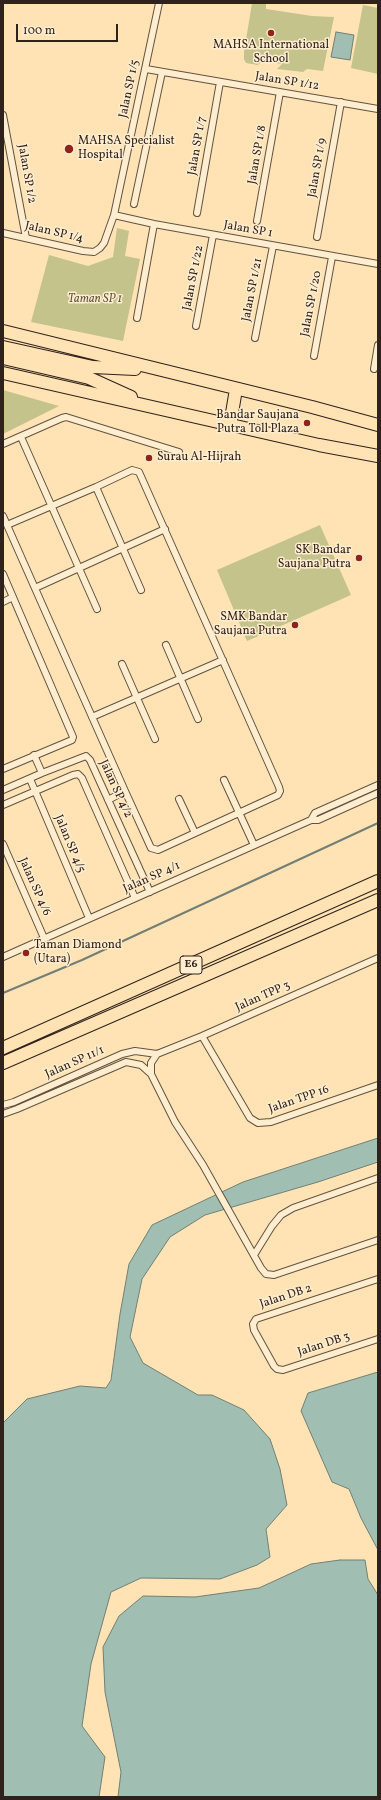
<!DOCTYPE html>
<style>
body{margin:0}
#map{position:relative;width:381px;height:1800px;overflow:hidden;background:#ffe3b5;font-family:Vollkorn,serif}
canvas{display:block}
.frame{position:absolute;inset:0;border:4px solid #2f211b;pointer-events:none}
.scale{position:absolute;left:16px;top:24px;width:102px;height:18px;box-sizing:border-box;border:2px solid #2f211b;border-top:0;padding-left:5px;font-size:12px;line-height:14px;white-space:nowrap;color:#2f211b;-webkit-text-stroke:3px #ffedcf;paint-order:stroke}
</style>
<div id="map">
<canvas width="381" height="1800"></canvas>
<div class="frame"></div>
<div class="scale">100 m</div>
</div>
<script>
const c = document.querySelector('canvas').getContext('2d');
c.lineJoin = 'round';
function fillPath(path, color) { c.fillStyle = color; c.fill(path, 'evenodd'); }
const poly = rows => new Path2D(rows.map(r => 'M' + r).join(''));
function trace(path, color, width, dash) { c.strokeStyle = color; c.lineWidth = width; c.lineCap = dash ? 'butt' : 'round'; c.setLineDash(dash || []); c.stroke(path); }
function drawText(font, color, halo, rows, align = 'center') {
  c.font = font + ' Vollkorn,serif'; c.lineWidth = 3; c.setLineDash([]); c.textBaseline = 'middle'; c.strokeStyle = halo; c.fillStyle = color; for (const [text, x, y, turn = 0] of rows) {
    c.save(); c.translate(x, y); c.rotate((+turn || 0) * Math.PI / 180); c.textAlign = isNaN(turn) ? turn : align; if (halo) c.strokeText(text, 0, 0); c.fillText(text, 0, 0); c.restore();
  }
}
fillPath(poly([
 [252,3,266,3,266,9,312,16,334,17,323,71,307,69,303,72,277,69,282,64,262,61,258,65,246,63,244,59,244,52],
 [363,5,378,8,378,74,351,68],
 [117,228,129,231,125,256,140,259,123,341,31,322,49,255,88,266,113,257],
 [3,390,59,406,3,434],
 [320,525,351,595,247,641,217,570]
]), '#c4c38b');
const water = poly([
 [336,32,354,35,350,60,331,57,336,32],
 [378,1138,378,1162,318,1182,205,1215,170,1237,142,1279,130,1337,143,1363,198,1395,212,1395,244,1410,270,1439,280,1469,287,1505,266,1529,270,1557,257,1565,220,1579,141,1578,111,1592,91,1664,82,1726,105,1757,99,1797,3,1797,3,1423,27,1399,80,1386,106,1388,111,1380,120,1314,129,1264,152,1225,243,1182,378,1138],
 [378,1372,378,1550,361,1518,349,1489,332,1482,301,1411,308,1393,378,1372],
 [340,1560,365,1560,368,1579,378,1595,378,1797,118,1797,121,1772,105,1692,103,1647,119,1616,143,1596,195,1597,259,1588,311,1564,340,1560]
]);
fillPath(water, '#a0beb1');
trace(water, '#737f75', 1);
trace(poly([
 [3,993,82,960,378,823]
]), '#737f75', 2);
const minor = poly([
 [146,69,378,109],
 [3,115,26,238],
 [134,204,162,72],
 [197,213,220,82],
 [114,215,154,224,378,264],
 [257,221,280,92],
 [3,233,83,251,94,252,100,248,104,243,114,215,159,3],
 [317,237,341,102],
 [137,318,154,224],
 [196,326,213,235],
 [255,338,273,246],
 [314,356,332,257],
 [374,369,378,345],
 [21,437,97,609],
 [3,444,62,418,66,417,179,452],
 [96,487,141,590],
 [3,516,65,656,125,791,151,848,158,850,278,795,280,791,279,787,139,472,132,470,96,487,7,525],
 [3,574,73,737,72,740,3,769],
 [35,588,165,529],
 [3,602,13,597],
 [166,645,198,719],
 [122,664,155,739],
 [92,717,223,660],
 [34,755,42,773],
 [30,779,89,918],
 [224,780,254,845],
 [3,790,42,773,86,756,90,760,150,892],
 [179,799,195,833],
 [108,800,125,791],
 [3,805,73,775,78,774,82,778,135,898],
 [311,820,315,813,378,785],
 [3,844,44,938],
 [3,957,311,820,318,820,378,793],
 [202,1036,250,1118,258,1123,271,1122,378,1085],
 [157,1054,151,1063,151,1074,175,1122,203,1165,261,1268,266,1274,274,1275,378,1240],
 [3,1105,14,1102,122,1054,135,1051,157,1054,202,1036,378,958],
 [3,1114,17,1109,126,1062,141,1065,151,1074],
 [254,1255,272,1226,281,1215,293,1208,378,1178],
 [378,1279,256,1319,253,1324,254,1330,274,1366,277,1369,283,1370,378,1339]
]);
const motorway = poly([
 [3,331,312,407,378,425],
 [3,347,93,367,135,369],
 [3,358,89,378,131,397],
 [3,373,319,445,378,456],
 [230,425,236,389],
 [3,1048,378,881],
 [3,1063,378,900]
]);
trace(minor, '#635242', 8);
trace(motorway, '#2f211b', 14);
trace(minor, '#ffedcf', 6);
trace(motorway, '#ffe3b5', 12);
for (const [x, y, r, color] of [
 [271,33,4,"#8f2418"],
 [69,149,5,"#8f2418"],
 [307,423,4,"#8f2418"],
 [149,458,4,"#8f2418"],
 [359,558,4,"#8f2418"],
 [295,625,4,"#8f2418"],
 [26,953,4,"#8f2418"]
]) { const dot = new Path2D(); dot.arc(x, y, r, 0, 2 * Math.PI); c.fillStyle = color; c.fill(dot); trace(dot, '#ffedcf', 1.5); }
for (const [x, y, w] of [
 [191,965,22]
]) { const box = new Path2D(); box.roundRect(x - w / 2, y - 9, w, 18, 3); c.fillStyle = '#ffedcf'; c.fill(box); trace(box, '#2f211b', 1); }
drawText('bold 11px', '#2f211b', null, [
 ["E6",191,965]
]);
drawText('12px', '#2f211b', '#ffedcf', [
 ["MAHSA International",271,46,"center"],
 ["School",271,60,"center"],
 ["MAHSA Specialist",78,142],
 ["Hospital",78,156],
 ["Bandar Saujana",299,416,"right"],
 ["Putra Toll Plaza",299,430,"right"],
 ["Surau Al-Hijrah",157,458],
 ["SK Bandar",351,551,"right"],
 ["Saujana Putra",351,565,"right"],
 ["SMK Bandar",287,618,"right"],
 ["Saujana Putra",287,632,"right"],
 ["Taman Diamond",34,946],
 ["(Utara)",34,960]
], 'left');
drawText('12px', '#2f211b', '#ffedcf', [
 ["Jalan SP 1/12",287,82,9],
 ["Jalan SP 1/5",130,89,-78],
 ["Jalan SP 1/7",198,146,-80],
 ["Jalan SP 1/8",258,155,-80],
 ["Jalan SP 1/9",318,168,-80],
 ["Jalan SP 1/2",26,174,80],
 ["Jalan SP 1",248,230,10],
 ["Jalan SP 1/4",54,233,13],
 ["Jalan SP 1/22",194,278,-79],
 ["Jalan SP 1/21",253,290,-79],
 ["Jalan SP 1/20",312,304,-79],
 ["Jalan SP 4/2",115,789,65],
 ["Jalan SP 4/5",69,844,67],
 ["Jalan SP 4/1",152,878,-24],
 ["Jalan SP 4/6",34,887,66],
 ["Jalan TPP 3",263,997,-24],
 ["Jalan SP 11/1",75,1063,-24],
 ["Jalan TPP 16",299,1100,-19],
 ["Jalan DB 2",286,1297,-18],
 ["Jalan DB 3",324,1345,-18]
]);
drawText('italic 12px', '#5c523d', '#ffedcf', [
 ["Taman SP 1",95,300]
]);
</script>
